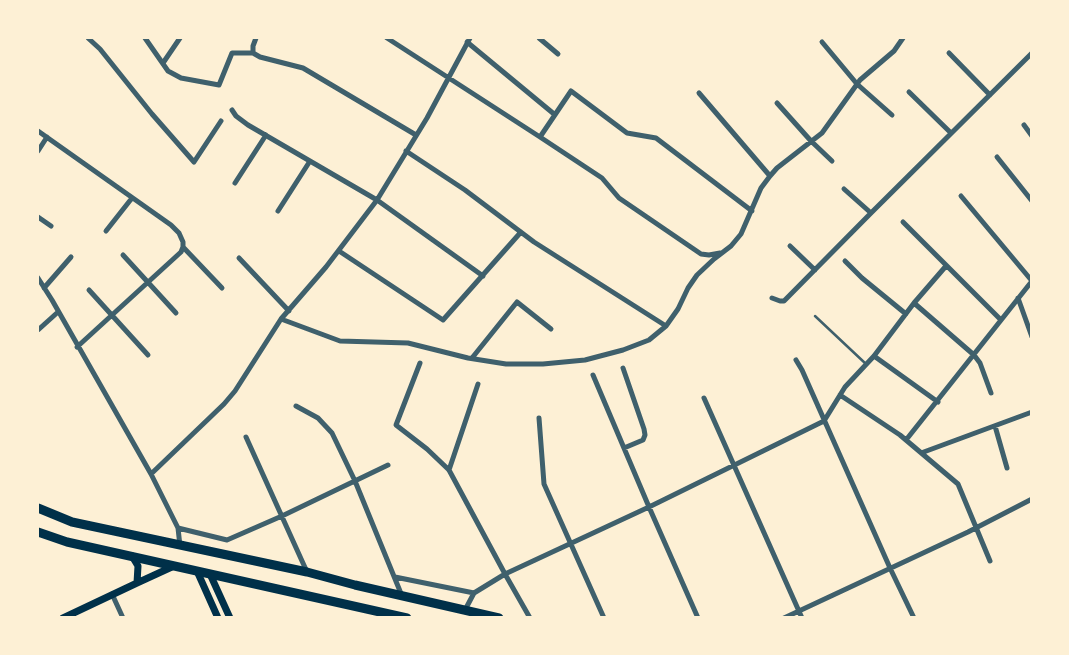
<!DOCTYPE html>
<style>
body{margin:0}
#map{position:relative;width:1069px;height:655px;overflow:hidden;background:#fdf0d5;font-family:Roboto,sans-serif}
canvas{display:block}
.frame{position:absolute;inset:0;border:39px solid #fdf0d5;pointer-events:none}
</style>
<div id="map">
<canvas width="1069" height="655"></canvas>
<div class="frame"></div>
</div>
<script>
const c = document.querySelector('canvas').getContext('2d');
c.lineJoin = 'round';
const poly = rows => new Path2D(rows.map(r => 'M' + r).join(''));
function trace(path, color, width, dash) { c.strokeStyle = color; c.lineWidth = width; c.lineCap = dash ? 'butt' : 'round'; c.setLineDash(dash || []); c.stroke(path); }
trace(poly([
 [815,316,866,364]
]), '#3f606c', 2.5);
trace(poly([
 [88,38,100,49,152,114,194,162,221,121],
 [145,38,168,71,181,78,219,85,232,53,253,53],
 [256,38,253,46,253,53,260,57,303,68,416,135],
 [387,38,540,137],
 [539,38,558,54],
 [467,42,554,114],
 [822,42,857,84,892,115],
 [949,53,990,95],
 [163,63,180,38],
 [909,92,951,133],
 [699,93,770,176],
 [777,103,811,141,832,161],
 [232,110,236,116,248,125,377,200,483,276],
 [1024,125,1032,136],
 [38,131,171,225,179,233,183,242,183,247,181,252,77,347],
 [38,151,47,137],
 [406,151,465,190,534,242,666,326],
 [997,157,1032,201],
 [235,183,266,135],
 [844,189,871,213],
 [961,196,1032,281],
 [278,211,310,161],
 [38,217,51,226],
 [903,222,1001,320],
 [106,231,132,198],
 [790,246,815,270],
 [183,247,222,288],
 [339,251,443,320,521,232],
 [720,253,709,255,701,254,619,198,602,178,540,137,571,91,627,133,656,138,752,211],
 [123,255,176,313],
 [239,258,289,311],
 [845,261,862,278,906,314],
 [38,278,52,300,151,474,178,528,180,546],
 [44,288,71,257],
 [89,290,148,355],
 [772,298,780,301,784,301,871,213,1032,53],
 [1018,298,1032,337],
 [914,303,974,355,980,363,991,393],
 [281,319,340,341,408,343,468,358,506,364,543,364,585,360,623,350,649,340,666,326,678,309,688,288,697,275,714,259,731,246,741,234,761,188,770,176,777,168,822,133,860,80,894,51,903,38],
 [38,330,58,312],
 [874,356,938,402],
 [472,358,517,302,551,329],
 [796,360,802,370,890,568,914,618],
 [420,363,396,425,427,449,449,470,505,574,530,618],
 [623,368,644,429,645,435,643,440,624,448],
 [593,375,649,507,698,618],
 [840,395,900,435,958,484,990,561],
 [704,398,802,618],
 [296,406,318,418,332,433,355,481,402,596],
 [539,418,544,484,604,618],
 [824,421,845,387,874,356,914,303,946,266],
 [995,426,1007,468],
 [246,437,307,572],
 [906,440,1032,281],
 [921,453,1032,412],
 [449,470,478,384],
 [151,474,224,404,235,391,281,319,326,267,377,200,427,118,470,38],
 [178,528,227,540,282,516,388,465],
 [395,577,474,593],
 [112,594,123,618],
 [465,610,474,593,505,574,649,507,824,421],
 [784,618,968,532,1032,499]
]), '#3f606c', 5);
trace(poly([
 [132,556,138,566,137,583,174,566],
 [197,571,218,618],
 [210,574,230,618],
 [63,618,137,583]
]), '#003049', 7);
trace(poly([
 [38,508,72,522,307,572,355,585,499,618],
 [38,532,67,542,407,618]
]), '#003049', 9);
</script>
